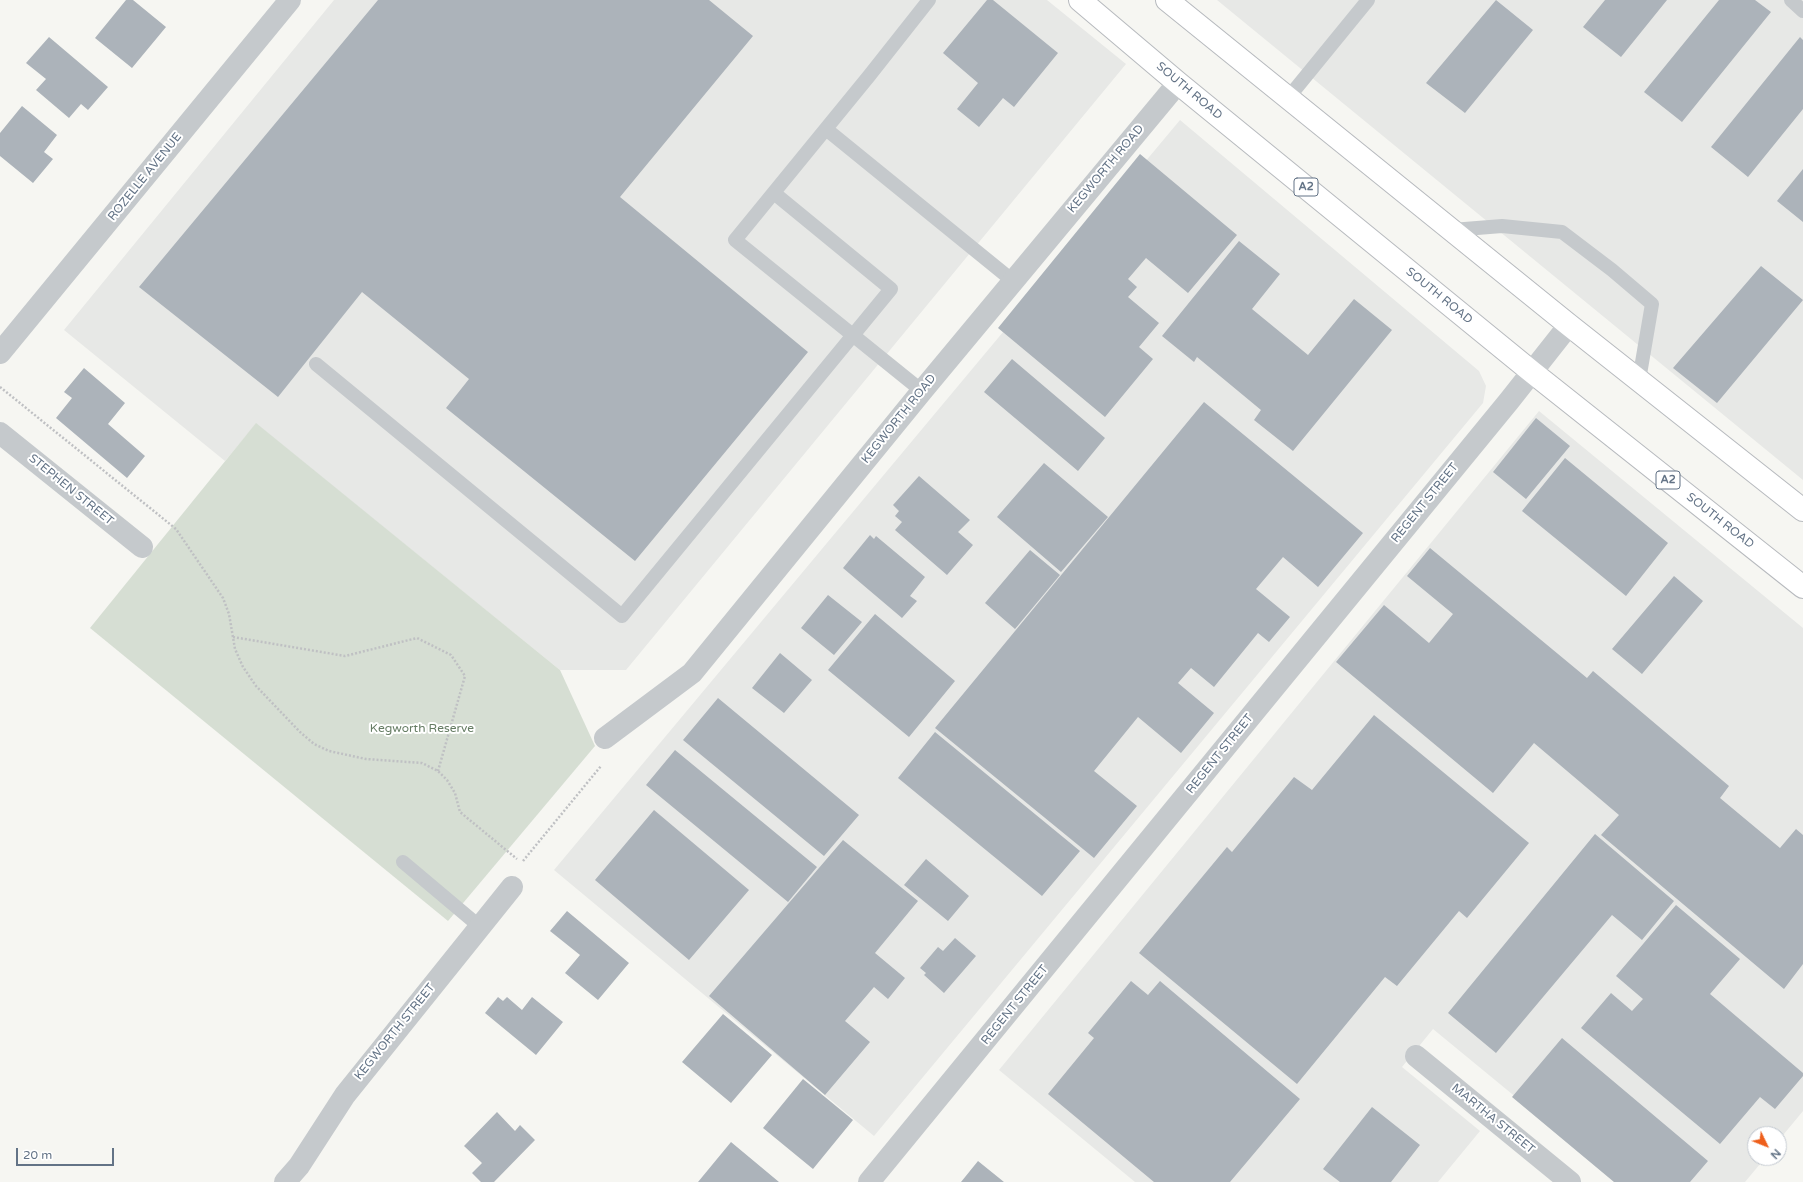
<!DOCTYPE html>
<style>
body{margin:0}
#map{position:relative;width:1803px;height:1182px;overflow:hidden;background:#f6f6f2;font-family:"Varela Round",sans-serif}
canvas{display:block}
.north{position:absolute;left:1747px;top:1126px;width:40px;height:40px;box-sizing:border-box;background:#fff;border:1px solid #c1c7cf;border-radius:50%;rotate:133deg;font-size:11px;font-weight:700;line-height:16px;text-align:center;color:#637386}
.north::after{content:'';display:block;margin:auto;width:14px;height:18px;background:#ee5f1b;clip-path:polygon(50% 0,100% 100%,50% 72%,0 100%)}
.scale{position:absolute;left:16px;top:1148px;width:98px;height:18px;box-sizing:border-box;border:2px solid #637386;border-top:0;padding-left:5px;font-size:12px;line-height:14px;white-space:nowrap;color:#637386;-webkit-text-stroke:3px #fff;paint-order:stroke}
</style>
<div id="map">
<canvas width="1803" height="1182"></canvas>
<div class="north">N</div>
<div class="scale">20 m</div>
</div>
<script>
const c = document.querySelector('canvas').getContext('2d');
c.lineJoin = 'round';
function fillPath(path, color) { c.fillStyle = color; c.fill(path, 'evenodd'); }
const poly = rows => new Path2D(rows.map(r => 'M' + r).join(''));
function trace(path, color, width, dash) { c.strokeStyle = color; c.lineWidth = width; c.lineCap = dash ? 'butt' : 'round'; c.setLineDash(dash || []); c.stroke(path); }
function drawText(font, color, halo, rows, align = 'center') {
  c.font = font + ' "Varela Round",sans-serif'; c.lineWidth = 4; c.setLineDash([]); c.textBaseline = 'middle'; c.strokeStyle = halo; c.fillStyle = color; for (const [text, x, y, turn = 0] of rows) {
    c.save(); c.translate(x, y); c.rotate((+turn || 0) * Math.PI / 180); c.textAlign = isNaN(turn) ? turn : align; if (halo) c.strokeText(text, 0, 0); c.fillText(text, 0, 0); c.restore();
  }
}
fillPath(poly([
 [334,0,1047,0,1126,64,626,670,560,670,256,424,225,461,64,330],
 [1217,0,1803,0,1803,480],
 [1180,120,1479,371,1486,386,1483,403,874,1136,554,870],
 [1539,411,1803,628,1803,1111,1779,1140,1779,1134,1755,1134,1755,1158,1765,1158,1745,1182,1619,1182,1433,1029,1402,1067,1480,1131,1438,1182,1135,1182,999,1070]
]), '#e7e8e6');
fillPath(poly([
 [256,423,560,670,595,746,448,921,90,628]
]), '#d6ded3');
fillPath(poly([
 [126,0,133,0,166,27,132,68,95,38],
 [378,0,709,0,753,36,620,197,808,352,635,561,446,408,469,379,362,292,278,397,139,287],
 [987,0,993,0,1058,53,1014,107,1003,98,979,127,957,109,978,83,943,53],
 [1496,0,1533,30,1465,113,1426,83],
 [1605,0,1667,0,1621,57,1583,27],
 [1719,0,1755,0,1771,12,1682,122,1644,92],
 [49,37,108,87,88,110,81,104,69,118,36,90,46,79,26,63],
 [1800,37,1803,40,1803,109,1748,177,1711,147],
 [22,106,57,135,44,152,53,159,33,183,0,156,0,133],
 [1140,154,1237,235,1188,293,1146,258,1128,279,1137,287,1128,297,1159,323,1139,347,1153,359,1105,417,998,328],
 [1803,169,1803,222,1777,201],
 [1239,241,1280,274,1252,309,1308,355,1354,299,1392,330,1293,451,1254,420,1261,410,1197,357,1194,362,1162,336],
 [1761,266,1803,300,1717,403,1673,368],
 [1012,359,1105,438,1078,471,984,392],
 [84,368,125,403,108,424,145,456,127,478,56,418,72,398,64,392],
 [1204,402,1363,533,1318,587,1283,557,1256,589,1290,617,1269,642,1258,633,1214,687,1191,668,1178,683,1214,713,1181,753,1138,717,1094,771,1137,806,1094,858,935,728],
 [1536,418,1570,446,1526,499,1493,472],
 [1565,458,1668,543,1626,596,1522,511],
 [1044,463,1108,517,1061,572,997,517],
 [919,476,970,520,958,532,973,545,947,575,895,530,902,522,895,516,899,511,893,505],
 [870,535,874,539,876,536,925,577,910,596,917,601,902,618,843,568],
 [1430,548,1587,678,1593,671,1729,786,1720,798,1780,848,1796,829,1803,835,1803,964,1784,989,1601,835,1619,815,1534,743,1493,793,1336,662,1384,605,1429,643,1453,614,1407,576],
 [1030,550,1060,575,1015,629,985,603],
 [1674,576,1703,601,1642,674,1612,649],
 [828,595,862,622,834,655,801,628],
 [875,614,955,681,909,737,828,670],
 [780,653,812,680,784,713,752,688],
 [718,698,859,815,824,856,683,740],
 [1374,715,1529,843,1467,918,1459,911,1397,986,1385,977,1297,1084,1139,953,1227,847,1232,852,1294,777,1312,790],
 [935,732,1080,851,1042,896,898,778],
 [675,750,817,867,788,902,646,785],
 [654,810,749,890,689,960,595,880],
 [1595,834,1674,901,1642,940,1612,915,1496,1053,1448,1013],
 [843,840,918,901,875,953,905,978,888,999,874,987,845,1021,870,1042,825,1095,709,996],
 [926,859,969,896,948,921,904,885],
 [1676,905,1740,959,1710,994,1803,1073,1803,1076,1775,1109,1760,1097,1720,1144,1581,1028,1611,993,1632,1011,1643,999,1616,976],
 [567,911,629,963,598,1000,565,973,580,955,550,931],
 [955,938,976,956,944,993,924,975,926,973,920,968,938,947,943,951],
 [1131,981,1148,995,1160,981,1300,1099,1230,1182,1154,1182,1048,1094,1094,1038,1088,1033],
 [498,997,503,1001,507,997,522,1010,532,997,563,1022,536,1055,485,1013],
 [723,1014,772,1055,731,1103,682,1062],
 [1562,1038,1708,1161,1690,1182,1614,1182,1512,1097],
 [803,1079,853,1120,813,1169,763,1128],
 [1372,1107,1420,1145,1391,1182,1340,1182,1323,1169],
 [497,1112,515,1131,520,1125,535,1140,494,1182,481,1182,472,1173,482,1163,464,1146],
 [731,1142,779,1182,698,1182],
 [978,1161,1004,1182,961,1182]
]), '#acb3ba');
const highway = poly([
 [1080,0,1178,83,1532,372,1803,587],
 [1167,0,1569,325,1803,510]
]);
trace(highway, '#b7babe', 24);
trace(poly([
 [0,387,176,529,223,598,229,614,235,649,243,667,256,686,300,732,314,744,329,751,366,759,422,763,438,771,447,780,455,793,460,812,517,859],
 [233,637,345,656,417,638,451,655,465,676,438,771],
 [523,861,601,766]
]), '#bfc0c3', 2.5, [2, 2]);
trace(poly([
 [1791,0,1803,11],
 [1288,98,1368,0],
 [826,129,1013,281],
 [1452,230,1502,226,1562,232,1612,270,1652,304,1639,380],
 [316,364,622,616,891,289,774,193],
 [922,391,735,240,869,76,929,0],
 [403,862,479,926]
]), '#c5c9cc', 14);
trace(poly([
 [0,353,290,0],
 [0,433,142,547],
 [605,738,692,673,922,391,1178,83],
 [1416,1056,1570,1182],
 [285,1182,299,1166,345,1095,512,887],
 [869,1182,1509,401,1569,325]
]), '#c5c9cc', 22);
trace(highway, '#fff', 22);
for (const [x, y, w] of [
 [1306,187,24],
 [1668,480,24]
]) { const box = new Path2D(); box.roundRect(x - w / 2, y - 9, w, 18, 3); c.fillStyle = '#fff'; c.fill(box); trace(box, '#637386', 1); }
drawText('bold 11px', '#637386', null, [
 ["A2",1306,187],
 ["A2",1668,480]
]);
drawText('12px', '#637386', '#fff', [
 ["SOUTH ROAD",1189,91,40],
 ["KEGWORTH ROAD",1106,169,-50],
 ["ROZELLE AVENUE",145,177,-51],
 ["SOUTH ROAD",1439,296,39],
 ["KEGWORTH ROAD",899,419,-51],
 ["STEPHEN STREET",71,490,39],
 ["REGENT STREET",1425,503,-51],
 ["SOUTH ROAD",1720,521,38],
 ["REGENT STREET",1220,754,-51],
 ["REGENT STREET",1015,1005,-51],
 ["KEGWORTH STREET",395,1032,-51],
 ["MARTHA STREET",1493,1119,39]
]);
drawText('12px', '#657c63', '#fff', [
 ["Kegworth Reserve",422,729]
]);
</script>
